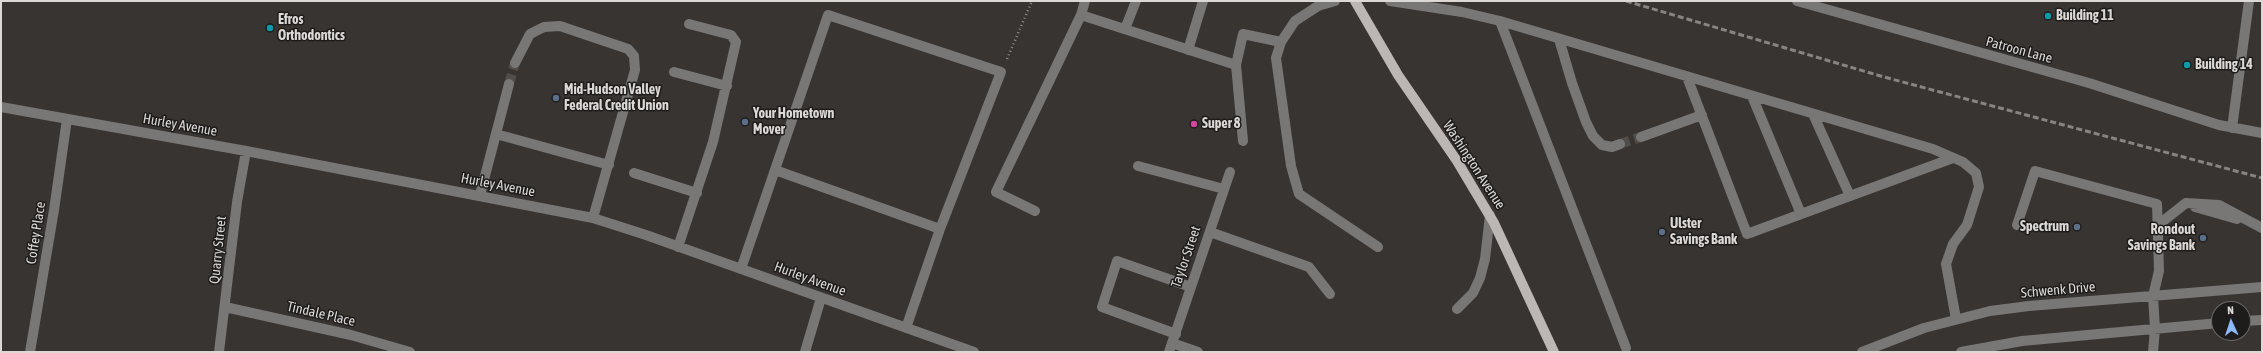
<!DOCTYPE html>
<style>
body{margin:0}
#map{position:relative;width:2263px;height:353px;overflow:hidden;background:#383431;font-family:"Asap Condensed",sans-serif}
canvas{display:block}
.frame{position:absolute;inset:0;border:2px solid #dbd8d6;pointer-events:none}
.north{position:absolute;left:2211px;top:301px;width:40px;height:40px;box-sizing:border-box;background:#1e1c1b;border:1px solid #6a6766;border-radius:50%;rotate:357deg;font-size:11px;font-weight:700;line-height:16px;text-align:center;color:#dbd8d6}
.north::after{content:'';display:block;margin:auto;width:14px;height:18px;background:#8abafc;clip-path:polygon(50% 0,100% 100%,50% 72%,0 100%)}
</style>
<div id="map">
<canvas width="2263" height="353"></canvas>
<div class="frame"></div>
<div class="north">N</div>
</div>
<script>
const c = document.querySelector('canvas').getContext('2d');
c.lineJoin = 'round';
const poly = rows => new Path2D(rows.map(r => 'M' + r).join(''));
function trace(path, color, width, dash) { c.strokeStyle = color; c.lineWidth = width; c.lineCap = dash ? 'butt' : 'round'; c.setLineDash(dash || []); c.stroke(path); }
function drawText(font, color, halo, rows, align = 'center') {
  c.font = font + ' "Asap Condensed",sans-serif'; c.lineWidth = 3; c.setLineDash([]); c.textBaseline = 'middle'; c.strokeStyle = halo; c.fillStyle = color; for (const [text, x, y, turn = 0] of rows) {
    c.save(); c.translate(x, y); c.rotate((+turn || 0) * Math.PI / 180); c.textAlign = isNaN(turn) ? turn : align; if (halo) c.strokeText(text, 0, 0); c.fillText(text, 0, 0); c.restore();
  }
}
trace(poly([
 [509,84,515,63],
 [1620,144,1641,137]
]), '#504d4a', 10, [10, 5]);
trace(poly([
 [1007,59,1032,1]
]), '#908d8a', 2.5, [1, 3]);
trace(poly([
 [1335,1,1318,6,1295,21,1281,42,1276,58,1291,166,1299,194,1378,247],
 [1390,1,1462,12,1500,21,1933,149,1963,162,1976,173,1979,187,1967,225,1953,244,1946,264,1956,319],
 [1797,1,2089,83,2219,125,2262,133],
 [1081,15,1085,1],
 [1500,21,1626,348],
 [1125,29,1136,1],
 [1559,39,1572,83,1586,122,1593,136,1602,145,1612,147,1620,144],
 [1188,50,1203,1],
 [515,63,530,34,544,27,560,26,628,49,634,56,635,70,593,218],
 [1236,65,1243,141],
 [674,72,727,86],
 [1687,77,1747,234,1953,158],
 [1752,96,1801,214],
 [1,107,246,151,593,218,646,235,974,352],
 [1813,114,1850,196],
 [2232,128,2249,1],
 [496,134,609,165],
 [1641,137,1702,115],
 [1138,166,1224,189],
 [775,170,940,229],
 [634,173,697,193],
 [480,195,509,84],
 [2195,207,2237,219],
 [1035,211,996,192,1081,15,1236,65,1243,34,1281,42],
 [2017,225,2035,171,2157,204,2159,271,2153,296,2155,329,2153,352],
 [2158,225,2186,203,2219,205,2262,228],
 [1210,232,1309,267,1330,294],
 [678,247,713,142,736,42,731,35,689,24],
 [741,269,828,15,1001,72,940,229,906,328],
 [225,307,351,335,410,352],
 [1457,309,1473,293,1480,278,1485,259,1490,215],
 [2243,321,2262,320],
 [1176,334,1102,307,1117,261,1191,287],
 [1172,343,1198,352],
 [30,352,54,210,67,119],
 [219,352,237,202,246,151],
 [805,352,821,298],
 [1169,352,1230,172],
 [1862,352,1924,328,1990,311,2029,306,2262,287],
 [1961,352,2022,341,2219,323]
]), '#797676', 10);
trace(poly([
 [1355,1,1398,75,1457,161,1494,223,1554,352]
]), '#bcb6b5', 10);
trace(poly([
 [1626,1,1884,77,2262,178]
]), '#878481', 3, [6, 3]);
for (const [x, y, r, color] of [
 [2048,16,4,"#0f9aa8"],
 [270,28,4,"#0f9aa8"],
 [2187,65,4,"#0f9aa8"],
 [556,98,4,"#5c6f8a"],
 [745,122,4,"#5c6f8a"],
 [1194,124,4,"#d1479c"],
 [2077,227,4,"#5c6f8a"],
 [1662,232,4,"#5c6f8a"],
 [2203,238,4,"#5c6f8a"]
]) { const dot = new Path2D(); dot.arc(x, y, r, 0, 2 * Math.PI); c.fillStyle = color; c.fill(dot); trace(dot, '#1e1c1b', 1.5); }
drawText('bold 14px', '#dbd8d6', '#1e1c1b', [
 ["Building 11",2056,16],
 ["Efros",278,20],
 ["Orthodontics",278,36],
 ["Building 14",2195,65],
 ["Mid-Hudson Valley",564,90],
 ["Federal Credit Union",564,106],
 ["Your Hometown",753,114],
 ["Mover",753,130],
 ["Super 8",1202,124],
 ["Ulster",1670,224],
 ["Savings Bank",1670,240],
 ["Spectrum",2069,227,"right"],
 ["Rondout",2195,230,"right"],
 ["Savings Bank",2195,246,"right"]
], 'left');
drawText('14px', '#dbd8d6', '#1e1c1b', [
 ["Patroon Lane",2019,50,15],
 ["Hurley Avenue",180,125,10],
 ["Washington Avenue",1474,165,57],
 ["Hurley Avenue",498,185,11],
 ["Coffey Place",36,233,-81],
 ["Quarry Street",218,250,-84],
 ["Taylor Street",1186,257,-71],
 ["Hurley Avenue",810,279,20],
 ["Schwenk Drive",2058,290,-5],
 ["Tindale Place",321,314,13]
]);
</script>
